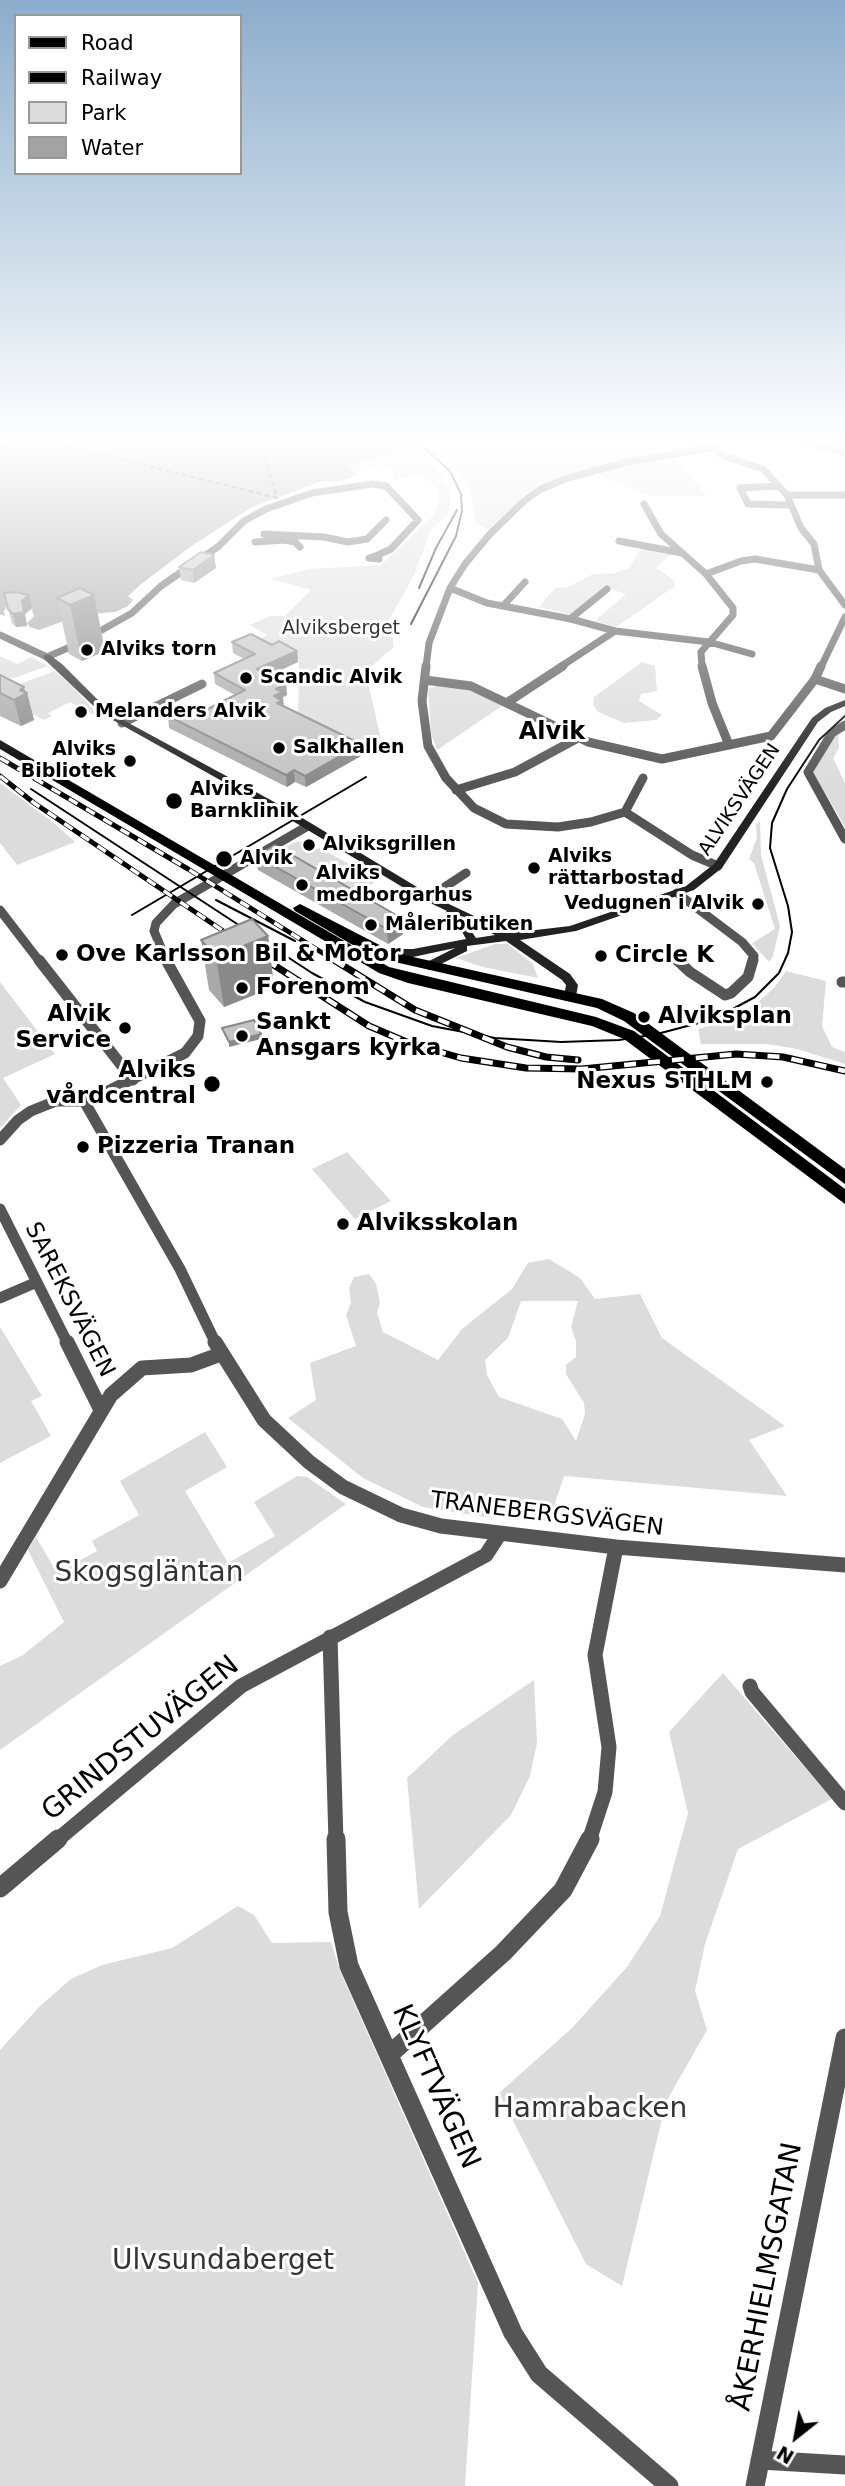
<!DOCTYPE html>
<meta charset="utf-8">
<style>
body{margin:0}
#map{position:relative;width:845px;height:2486px;overflow:hidden;background:#fff;font-family:"DejaVu Sans",sans-serif}
canvas{display:block}
.legend{position:absolute;left:14px;top:14px;width:228px;height:161px;box-sizing:border-box;background:#fff;border:2px solid #999;margin:0;padding:9px 12px;list-style:none;font-size:21px;color:#000}
.legend li{display:flex;align-items:center;gap:14px;height:35px}
.legend b{width:35px;border:2px solid #999}
.north{position:absolute;left:761px;top:2402px;width:70px;height:70px;-webkit-text-stroke:5px #fff;paint-order:stroke;rotate:211deg;font-size:19px;font-weight:700;line-height:28px;text-align:center;color:#000}
.north::after{content:'';display:block;margin:auto;width:24px;height:32px;background:#000;clip-path:polygon(50% 0,100% 100%,50% 72%,0 100%)}
</style>
<div id="map">
<canvas width="845" height="2486"></canvas>
<ul class="legend">
<li><b style="height:9px;background:#000"></b>Road</li>
<li><b style="height:9px;background:#000"></b>Railway</li>
<li><b style="height:19px;background:#dcdcdc"></b>Park</li>
<li><b style="height:19px;background:#a3a3a3"></b>Water</li>
</ul>
<div class="north">N</div>
</div>
<script>
const c = document.querySelector('canvas').getContext('2d');
c.lineJoin = 'round';
function fillPath(path, color) { c.fillStyle = color; c.fill(path, 'evenodd'); }
const poly = rows => new Path2D(rows.map(r => 'M' + r).join(''));
function trace(path, color, width, dash) { c.strokeStyle = color; c.lineWidth = width; c.lineCap = dash ? 'butt' : 'round'; c.setLineDash(dash || []); c.stroke(path); }
function drawText(font, color, halo, rows, align = 'center') {
  c.font = font + ' "DejaVu Sans",sans-serif'; c.lineWidth = 6; c.setLineDash([]); c.textBaseline = 'middle'; c.strokeStyle = halo; c.fillStyle = color; for (const [text, x, y, turn = 0] of rows) {
    c.save(); c.translate(x, y); c.rotate((+turn || 0) * Math.PI / 180); c.textAlign = isNaN(turn) ? turn : align; if (halo) c.strokeText(text, 0, 0); c.fillText(text, 0, 0); c.restore();
  }
}
fillPath(poly([
 [435,440,715,440,714,446,671,454,707,496,644,495,589,470,563,476,526,494,488,530,476,523,471,491,449,454,431,441],
 [416,446,439,470,452,494,448,514,431,530,414,575,389,620,394,647,368,669,367,679,384,752,361,755,298,721,299,661,279,649,254,642,267,635,250,625,270,616,285,616,311,590,271,579,309,569,381,565,432,517,438,507,439,490,423,476,394,479,392,468,381,465,359,472,347,466],
 [642,547,671,554,656,568,674,580,675,586,616,627,595,621,626,594,607,588,572,615,539,607,555,588,568,587,593,574,615,573,629,568],
 [0,656,17,664,32,657,48,666,14,678,0,678],
 [642,662,655,666,657,691,641,694,639,701,662,715,656,720,624,723,598,712,593,704,594,697],
 [55,671,76,690,97,714,94,715,70,702,48,713,52,716,44,720,12,704,17,685],
 [439,685,469,689,505,704,437,750,431,734,428,689],
 [838,731,839,748,833,758,845,783,845,827,812,770],
 [0,783,54,823,75,842,17,865,0,843],
 [760,822,761,855,780,926,773,956,769,962,752,943,775,929,754,863,749,859,757,838,756,824],
 [304,841,305,852,320,848,378,880,359,892,364,896,359,899,319,870,274,853,296,842],
 [495,944,508,944,533,964,538,978,483,967,456,958],
 [786,971,826,981,822,1026,832,1047,845,1052,845,1064,797,1049,767,1044,701,1044,698,1029,717,1024,756,1004,774,988],
 [0,982,55,1054,3,1078,21,1105,0,1128],
 [347,1152,391,1201,355,1219,312,1169],
 [549,1259,580,1278,595,1299,640,1294,662,1338,785,1426,749,1440,787,1496,564,1476,549,1521,485,1517,423,1507,363,1478,288,1418,316,1400,310,1363,356,1346,346,1315,351,1303,349,1288,354,1277,369,1274,376,1284,380,1303,377,1313,383,1332,438,1360,462,1329,512,1289,528,1263],
 [521,1301,578,1301,571,1327,576,1341,576,1357,566,1365,566,1374,584,1403,585,1414,576,1441,562,1419,499,1397,487,1375,485,1360,508,1338],
 [0,1327,42,1396,31,1401,51,1436,0,1463],
 [205,1432,227,1467,185,1491,228,1563,275,1536,254,1502,297,1476,307,1477,346,1504,0,1750,0,1666,23,1655,64,1622,28,1550,36,1537,57,1573,97,1551,92,1541,139,1515,120,1481],
 [723,1673,832,1799,738,1849,705,1944,695,1991,707,2030,666,2102,622,2286,586,2264,499,2093,572,2028,627,1967,660,1916,688,1813,669,1732],
 [534,1680,537,1743,530,1776,511,1815,419,1909,407,1778,453,1735],
 [238,1906,254,1915,272,1943,331,1942,340,1971,478,2283,465,2486,0,2486,0,2050,40,2006,71,1979,102,1965,172,1948]
]), '#dcdcdc');
fillPath(poly([
 [0,440,435,440,348,466,357,475,342,481,319,482,252,507,190,547,140,585,128,596,133,600,128,606,115,612,80,615,39,630,30,627,27,623,34,616,30,605,8,605,4,611,5,616,0,614]
]), '#a3a3a3');
trace(poly([
 [0,447,44,440,277,498,260,440]
]), '#444', 2, [5, 3.5]);
trace(poly([
 [720,440,717,450,721,455,763,469,787,495,801,528,814,544,819,570,845,605],
 [798,440,845,453],
 [779,486,740,488,748,504,790,505],
 [787,495,845,495],
 [644,504,661,534,706,574],
 [264,534,324,537,348,542,367,539,386,520],
 [619,541,682,553],
 [255,542,284,540,295,542,300,547],
 [378,555,379,559,369,558,378,555],
 [450,588,487,603,571,619,615,631,709,642,752,654],
 [503,606,525,582],
 [570,619,607,589],
 [0,635,47,657,77,644,132,613,161,586,219,546,244,521,266,509,312,493,372,484,386,486,418,520,391,549,378,555],
 [426,667,429,643,450,588,465,564,490,534,524,501,541,489,568,478,627,462,717,447],
 [560,667,615,631],
 [702,667,701,652,733,615,733,608,706,574,741,561,755,559,819,570],
 [821,667,845,617]
]), '#555', 7);
trace(poly([
 [426,666,422,701,428,746,446,778,474,808,506,824,558,827,591,822,625,812],
 [702,666,712,703,729,745],
 [821,666,815,679,845,689],
 [425,680,471,686,588,742,662,759,771,736,815,679],
 [508,702,563,666],
 [122,723,202,684],
 [845,725,832,733,808,772,845,839],
 [456,790,515,772,578,738],
 [625,812,692,855,718,866],
 [625,812,643,778],
 [677,893,742,942,754,956,752,962],
 [428,898,466,873],
 [0,910,40,962],
 [675,958,679,962],
 [167,962,154,931,156,923,174,904,306,827]
]), '#555', 9);
trace(poly([
 [39,960,133,1080],
 [677,960,690,972,725,995,731,993,748,977,753,960],
 [842,982,845,982],
 [84,1101,180,1269,216,1344],
 [0,1140,18,1120,31,1111,56,1101,84,1101,98,1096,185,1053,198,1036,200,1021,166,960],
 [0,1209,68,1344],
 [0,1298,37,1282]
]), '#555', 11);
trace(poly([
 [67,1342,101,1410],
 [215,1342,264,1420,309,1462,343,1487,401,1515,441,1526,616,1547,845,1565],
 [0,1581,111,1395,142,1368,191,1365,221,1354],
 [330,1637,336,1841],
 [750,1686,752,1692,845,1803],
 [56,1841,241,1686,486,1555,499,1535],
 [589,1841,605,1792,609,1747,595,1655,616,1547]
]), '#555', 15);
trace(poly([
 [336,1839,338,1912,349,1966,513,2333,539,2374,669,2486],
 [0,1888,58,1839],
 [390,2054,503,1953,563,1890,590,1839],
 [760,2460,845,2465],
 [755,2486,845,2038]
]), '#555', 19);
fillPath(poly([
 [44,655,50,655,62,664,108,710,125,721,289,810,432,896,510,933,570,926,686,886,714,864,812,718,825,708,845,700,845,706,831,712,818,722,722,868,694,890,576,931,520,940,570,974,578,985,576,996,570,1000,564,996,566,985,562,980,506,941,467,946,467,951,429,970,423,966,425,963,455,948,413,957,378,956,378,950,382,949,413,949,466,939,460,928,446,916,444,914,447,911,424,900,281,814,102,714,44,659,44,655],
 [463,919,495,935,476,938,463,919]
]), '#222');
fillPath(poly([
 [0,740,389,967,596,1017,634,1031,845,1189,845,1204,624,1039,592,1026,408,983,379,973,0,749,0,740],
 [300,904,395,953,602,999,634,1013,845,1169,845,1184,624,1021,597,1008,386,960,351,944,295,911,293,908,300,904]
]), '#000');
trace(poly([
 [419,588,436,548,457,510],
 [411,624,456,536,462,511,461,494,450,471,416,440],
 [31,789,312,973,365,1002,432,1026,495,1038,561,1042,619,1040,657,1034,714,1019,755,997,779,973,788,953,792,932,788,906,770,848,772,823,787,789,819,740,845,716],
 [216,900,295,941],
 [132,915,366,777]
]), '#000', 2);
const railFar1 = poly([
 [0,758,188,869,337,962],
 [0,776,34,803,269,962]
]);
const rail = poly([
 [266,960,369,1026,409,1043,461,1058,526,1068,582,1069,736,1054,783,1057,845,1071],
 [334,960,415,1010,507,1047,546,1057,578,1060]
]);
trace(railFar1, '#000', 5);
trace(rail, '#000', 7);
trace(railFar1, '#fff', 3.5, [10]);
trace(rail, '#fff', 4.5, [12]);
fillPath(poly([
 [214,555,216,568,194,583,181,580,179,567],
 [4,593,32,608,25,614,27,626,16,627,12,623],
 [94,595,105,651,82,661,69,654,57,598],
 [232,642,272,645,297,651,298,662,270,675,286,684,287,695,283,697,284,704,283,706,361,756,306,787,295,782,287,787,169,728,168,716,196,715,235,695,215,684,214,673,244,659,233,653],
 [0,675,27,693,34,720,21,726,0,716],
 [256,856,403,919,403,934,388,944,258,870],
 [268,936,274,987,224,1007,209,990,201,940]
]), '#a9a9a9');
fillPath(poly([
 [214,555,216,568,194,583,193,570],
 [29,595,32,608,25,614,27,626,16,627,13,614,22,601],
 [94,595,105,651,82,661,70,605],
 [297,651,298,662,259,680,257,669],
 [286,684,287,695,283,697,283,712,275,708,274,696,276,689],
 [24,687,26,694,27,693,34,720,21,726,14,700,20,690],
 [361,744,361,756,306,787,305,776],
 [294,770,295,782,287,787,286,775],
 [403,919,403,934,388,944,387,929],
 [268,936,274,987,224,1007,216,957],
 [261,1034,261,1039,229,1047,229,1042]
]), '#898989');
const building = poly([
 [201,552,214,555,193,570,179,567,201,552],
 [80,588,94,595,70,605,57,598,80,588],
 [15,592,29,595,22,601,24,612,13,614,8,609,4,593,15,592],
 [251,634,272,645,279,641,297,651,257,669,286,684,276,689,283,692,274,696,282,701,277,703,361,744,305,776,294,770,286,775,168,716,183,709,196,715,245,690,214,673,255,654,232,642,251,634],
 [0,675,24,687,20,690,27,693,14,700,0,693,0,675],
 [275,845,403,919,387,929,256,856,275,845],
 [252,919,268,936,216,957,201,940,252,919],
 [254,1020,261,1034,229,1042,222,1028,254,1020]
]);
fillPath(building, '#c4c4c4');
trace(building, '#898989', 2);
const sky = c.createLinearGradient(0, 0, 0, 788);
sky.addColorStop(0, '#8cadcc');
sky.addColorStop(0.56, '#fff');
sky.addColorStop(1, '#ffffff00');
c.fillStyle = sky;
c.fillRect(0, 0, 845, 788);
for (const [x, y, r, color] of [
 [87,650,7,"#000"],
 [246,678,7,"#000"],
 [81,712,7,"#000"],
 [279,748,7,"#000"],
 [130,761,7,"#000"],
 [174,801,9,"#000"],
 [309,845,7,"#000"],
 [224,859,9,"#000"],
 [534,868,7,"#000"],
 [302,885,7,"#000"],
 [758,904,7,"#000"],
 [371,925,7,"#000"],
 [62,955,7,"#000"],
 [601,956,7,"#000"],
 [242,988,7,"#000"],
 [644,1017,7,"#000"],
 [125,1028,7,"#000"],
 [242,1036,7,"#000"],
 [767,1082,7,"#000"],
 [212,1084,9,"#000"],
 [83,1147,7,"#000"],
 [343,1224,7,"#000"]
]) { const dot = new Path2D(); dot.arc(x, y, r, 0, 2 * Math.PI); c.fillStyle = color; c.fill(dot); trace(dot, '#fff', 2.5); }
drawText('19px', '#333', '#fff', [
 ["Alviksberget",341,629]
]);
drawText('bold 19px', '#000', '#fff', [
 ["Alviks torn",101,650],
 ["Scandic Alvik",260,678],
 ["Melanders Alvik",95,712],
 ["Salkhallen",293,748],
 ["Alviks",116,750,"right"],
 ["Bibliotek",116,772,"right"],
 ["Alviks",190,790],
 ["Barnklinik",190,812],
 ["Alviksgrillen",323,845],
 ["Alviks",548,857],
 ["rättarbostad",548,879],
 ["Alvik",240,859],
 ["Alviks",316,874],
 ["medborgarhus",316,896],
 ["Vedugnen i Alvik",744,904,"right"],
 ["Måleributiken",385,925]
], 'left');
drawText('19px', '#000', '#fff', [
 ["ALVIKSVÄGEN",740,800,-56]
]);
drawText('bold 23px', '#000', '#fff', [
 ["Ove Karlsson Bil & Motor",76,955],
 ["Circle K",615,956],
 ["Forenom",256,988],
 ["Alvik",111,1015,"right"],
 ["Service",111,1041,"right"],
 ["Alviksplan",658,1017],
 ["Sankt",256,1023],
 ["Ansgars kyrka",256,1049],
 ["Alviks",196,1071,"right"],
 ["vårdcentral",196,1097,"right"],
 ["Nexus STHLM",753,1082,"right"],
 ["Pizzeria Tranan",97,1147],
 ["Alviksskolan",357,1224]
], 'left');
drawText('23px', '#000', '#fff', [
 ["SAREKSVÄGEN",69,1300,63],
 ["TRANEBERGSVÄGEN",547,1515,7]
]);
drawText('bold 24px', '#000', '#fff', [
 ["Alvik",552,733]
]);
drawText('28px', '#333', '#fff', [
 ["Skogsgläntan",149,1574],
 ["Hamrabacken",590,2110],
 ["Ulvsundaberget",223,2262]
]);
drawText('28px', '#000', '#fff', [
 ["GRINDSTUVÄGEN",141,1739,-39],
 ["KLYFTVÄGEN",435,2087,66],
 ["ÅKERHIELMSGATAN",768,2277,-79]
]);
</script>
